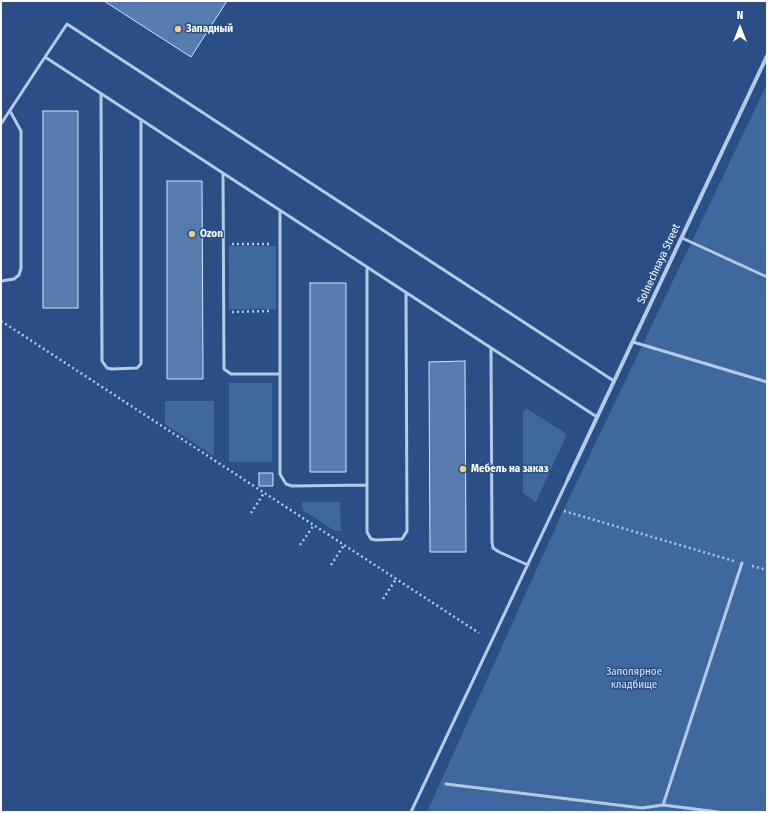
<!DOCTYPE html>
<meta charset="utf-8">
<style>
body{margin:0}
#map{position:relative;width:768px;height:813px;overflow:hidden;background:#2a4e85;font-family:"Fira Sans Condensed",sans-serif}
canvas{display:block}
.frame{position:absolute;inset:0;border:2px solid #fff;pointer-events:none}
.north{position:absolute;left:720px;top:8px;width:40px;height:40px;-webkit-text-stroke:3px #2a4e85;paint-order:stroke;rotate:0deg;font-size:11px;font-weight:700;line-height:16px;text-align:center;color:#fff}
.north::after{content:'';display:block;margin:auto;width:14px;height:18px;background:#fff;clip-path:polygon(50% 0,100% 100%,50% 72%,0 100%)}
</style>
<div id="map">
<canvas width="768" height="813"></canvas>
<div class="frame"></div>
<div class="north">N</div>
</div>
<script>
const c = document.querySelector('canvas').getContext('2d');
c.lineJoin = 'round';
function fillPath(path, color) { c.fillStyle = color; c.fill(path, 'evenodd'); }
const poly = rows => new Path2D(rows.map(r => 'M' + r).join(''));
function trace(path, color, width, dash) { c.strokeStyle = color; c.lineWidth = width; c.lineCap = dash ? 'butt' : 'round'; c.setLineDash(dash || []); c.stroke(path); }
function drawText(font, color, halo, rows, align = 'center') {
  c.font = font + ' "Fira Sans Condensed",sans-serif'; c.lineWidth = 3; c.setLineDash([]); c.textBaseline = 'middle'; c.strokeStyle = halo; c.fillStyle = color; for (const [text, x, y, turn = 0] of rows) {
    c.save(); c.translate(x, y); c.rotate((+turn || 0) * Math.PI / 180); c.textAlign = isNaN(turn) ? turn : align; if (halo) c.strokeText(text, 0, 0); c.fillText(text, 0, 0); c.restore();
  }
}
fillPath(poly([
 [767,84,767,812,427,812,563,511],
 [229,246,276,246,276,309,229,309],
 [229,383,272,383,272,462,229,462],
 [165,401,214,401,214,456,165,424],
 [527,409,567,434,536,502,523,493,523,411],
 [302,502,340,502,341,531,335,531,303,510]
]), '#3f68a1');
const building = poly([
 [104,1,227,1,191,57,104,1],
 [43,111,78,111,78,308,43,308,43,111],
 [167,181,202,181,203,379,167,379,167,181],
 [310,283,346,283,346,472,310,472,310,283],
 [465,361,466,552,430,552,429,362,465,361],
 [259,473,273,473,273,486,259,486,259,473]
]);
fillPath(building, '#567bae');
trace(building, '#d8e5f6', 1);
trace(poly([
 [232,244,271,244],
 [232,312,271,311],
 [1,321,479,633],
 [564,511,734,561],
 [251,513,264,493],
 [300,545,314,525],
 [331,565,344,545],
 [752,566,767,570],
 [383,599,396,579]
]), '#b5cae7', 2.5, [2, 3]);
trace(poly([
 [101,94,102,361,107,368,112,369,137,368,141,364,141,120],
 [1,124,45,57],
 [223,173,224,369,231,374,280,374],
 [280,210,280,474,286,484,292,486,367,485],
 [682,238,767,277],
 [367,267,367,532,371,539,376,540,402,539,407,531,406,293],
 [1,281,14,279,19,275,21,268,21,131,10,111],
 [633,342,767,382],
 [491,348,492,542,493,548,499,552,528,565],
 [597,417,45,57,67,24,614,381],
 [446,784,642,808,663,805,718,812],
 [663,805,742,563],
 [411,812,568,479]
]), '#b5cae7', 3);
trace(poly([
 [568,479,767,56]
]), '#b5cae7', 4);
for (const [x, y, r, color] of [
 [178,29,4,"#edd17d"],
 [192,234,4,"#edd17d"],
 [463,469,4,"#edd17d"]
]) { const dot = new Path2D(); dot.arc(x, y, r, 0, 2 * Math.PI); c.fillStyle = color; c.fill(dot); trace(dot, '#2a4e85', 1.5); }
drawText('bold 11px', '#fff', '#2a4e85', [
 ["Западный",186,29],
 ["Ozon",200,234],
 ["Мебель на заказ",471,469]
], 'left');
drawText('11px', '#fff', '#2a4e85', [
 ["Solnechnaya Street",659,264,-65]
]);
drawText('11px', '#d8e5f6', '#2a4e85', [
 ["Заполярное",634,672],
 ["кладбище",634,685]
]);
</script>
